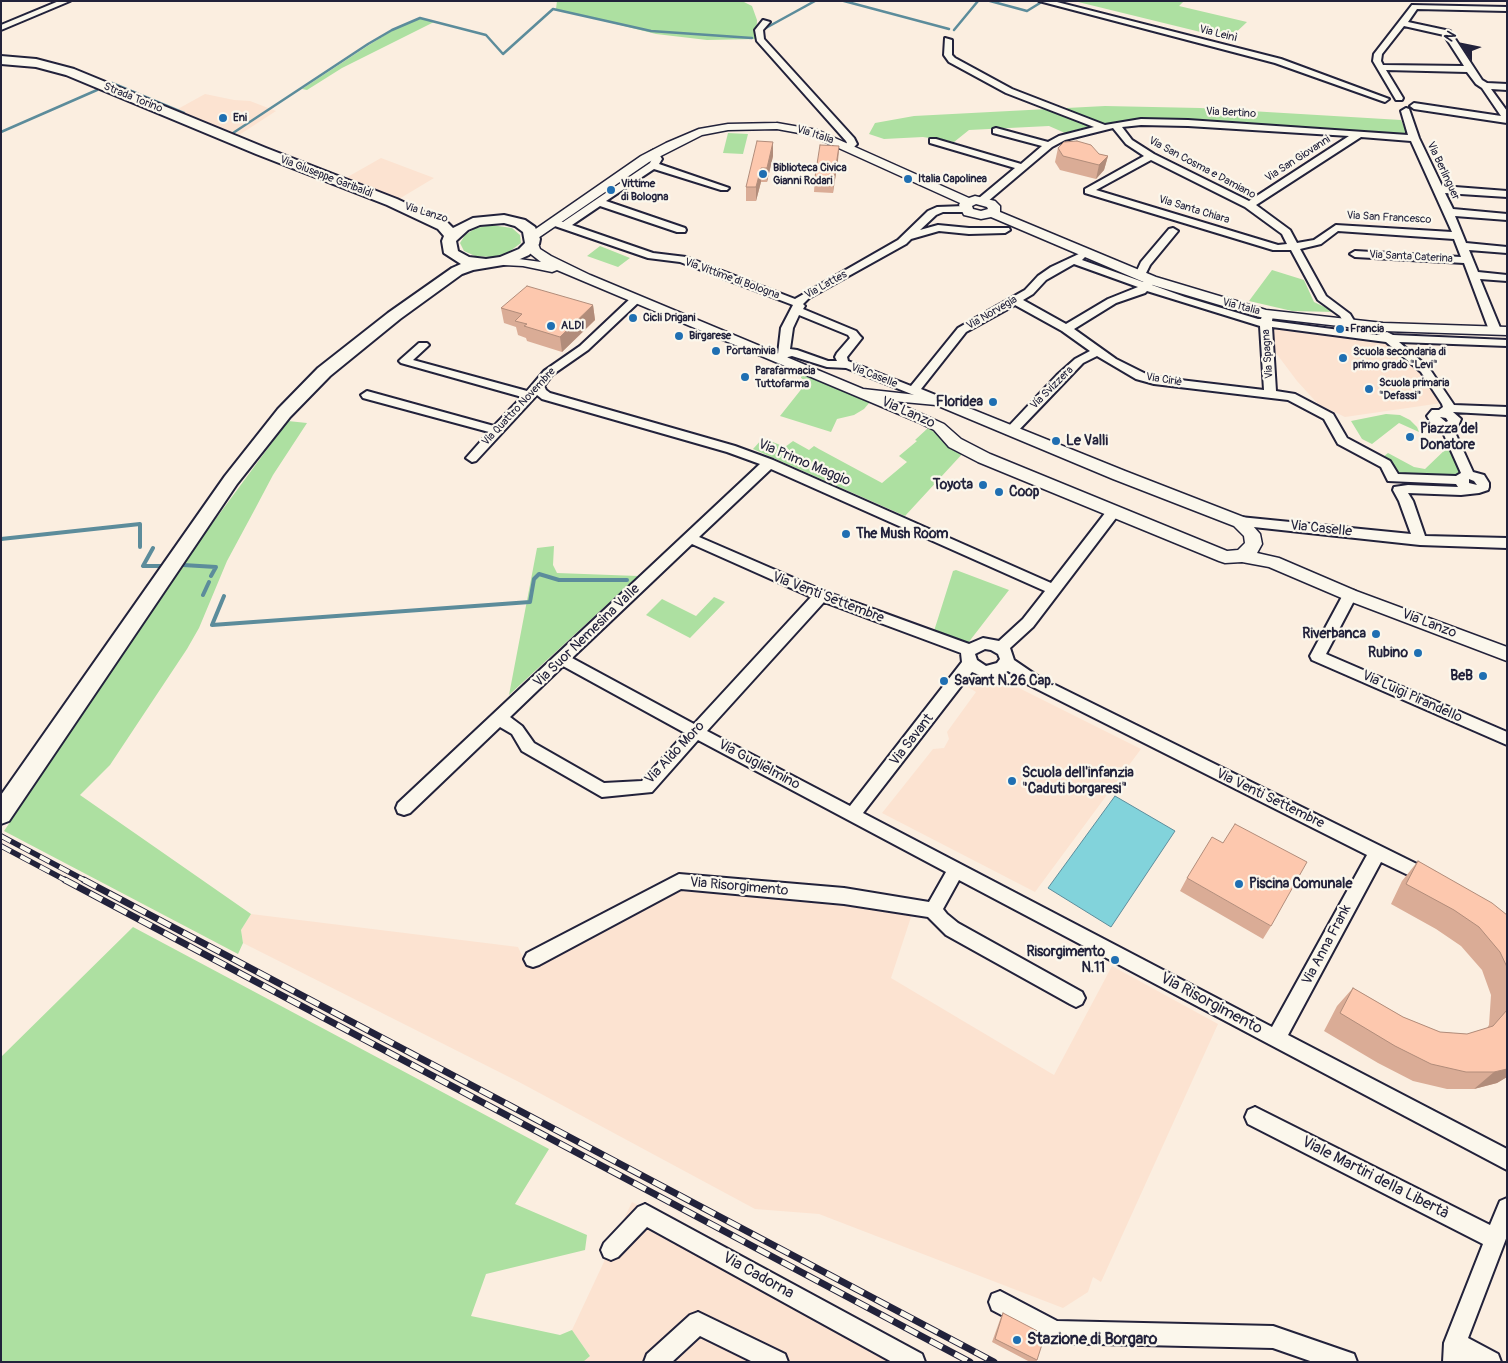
<!DOCTYPE html>
<meta charset="utf-8">
<style>
body{margin:0}
#map{position:relative;width:1508px;height:1363px;overflow:hidden;background:#fbeee0;font-family:Pangolin,sans-serif}
canvas{display:block}
.frame{position:absolute;inset:0;border:2px solid #22223b;pointer-events:none}
.north{position:absolute;left:1438px;top:20px;width:50px;height:50px;-webkit-text-stroke:4px #fbf7ec;paint-order:stroke;rotate:304deg;font-size:14px;font-weight:700;line-height:20px;text-align:center;color:#22223b}
.north::after{content:'';display:block;margin:auto;width:18px;height:22px;background:#22223b;clip-path:polygon(50% 0,100% 100%,50% 72%,0 100%)}
</style>
<div id="map">
<canvas width="1508" height="1363"></canvas>
<div class="frame"></div>
<div class="north">N</div>
</div>
<script>
const c = document.querySelector('canvas').getContext('2d');
c.lineJoin = 'round';
function fillPath(path, color) { c.fillStyle = color; c.fill(path, 'evenodd'); }
const poly = rows => new Path2D(rows.map(r => 'M' + r).join(''));
function trace(path, color, width, dash) { c.strokeStyle = color; c.lineWidth = width; c.lineCap = dash ? 'butt' : 'round'; c.setLineDash(dash || []); c.stroke(path); }
function drawText(font, color, halo, rows, align = 'center') {
  c.font = font + ' Pangolin,sans-serif'; c.lineWidth = 4.5; c.setLineDash([]); c.textBaseline = 'middle'; c.strokeStyle = halo; c.fillStyle = color; for (const [text, x, y, turn = 0] of rows) {
    c.save(); c.translate(x, y); c.rotate((+turn || 0) * Math.PI / 180); c.textAlign = isNaN(turn) ? turn : align; if (halo) c.strokeText(text, 0, 0); c.fillText(text, 0, 0); c.restore();
  }
}
fillPath(poly([
 [205,94,234,100,250,101,276,111,239,135,176,110],
 [381,158,434,178,399,199,344,179],
 [1275,328,1384,343,1413,364,1427,380,1442,403,1345,417,1318,404,1297,381,1276,353,1271,331],
 [973,681,996,683,1005,681,1141,749,1035,892,882,813,933,749,944,748,949,739,947,732,976,692,968,687],
 [682,885,892,906,912,914,891,978,1054,1075,1112,966,1218,1024,1101,1282,1093,1277,1088,1292,1063,1308,819,1214,755,1209,519,1082,243,943,241,930,251,914,518,947,527,966],
 [632,1202,927,1362,583,1362,590,1356,572,1330]
]), '#fce3d1');
fillPath(poly([
 [557,1,742,1,752,6,757,20,756,39,707,40,656,34,556,9],
 [1074,1,1184,1,1179,6,1247,22,1229,39],
 [420,18,434,22,342,68,307,90,302,89,369,45,393,30],
 [1105,106,1200,108,1401,120,1408,136,1140,120,1090,126,1065,133,1049,126,969,130,954,142,923,137,884,139,869,134,875,123,914,116],
 [728,133,748,134,743,154,723,153],
 [491,225,512,228,520,235,521,243,506,254,491,257,475,256,464,251,460,243,465,235,476,228],
 [600,246,630,258,618,267,587,256],
 [1272,270,1304,280,1314,302,1335,312,1292,311,1249,301],
 [805,374,870,402,864,409,854,415,837,419,831,432,780,416,807,382,801,378,801,376],
 [1386,414,1400,415,1410,420,1417,427,1419,432,1399,423,1372,444,1362,439,1351,421],
 [288,421,307,423,273,475,255,509,227,561,199,628,187,649,110,765,80,795,251,914,241,930,243,943,238,954,4,831,206,532],
 [928,428,964,452,905,516,753,449,763,438,785,447,793,441,809,450,814,446,819,449,882,483,907,462,899,456,917,441,915,440],
 [1449,446,1459,468,1460,475,1456,477,1398,473,1382,458,1388,453,1414,467,1425,469],
 [554,546,553,565,557,573,638,576,509,695,537,548],
 [956,570,1009,590,968,643,934,631,953,571],
 [714,597,725,602,690,638,646,615,662,599,696,616],
 [133,927,549,1149,515,1204,587,1235,585,1250,486,1274,471,1316,560,1335,572,1330,590,1356,583,1362,1,1362,1,1057]
]), '#ade0a1');
const water = poly([
 [1115,796,1175,831,1111,927,1048,888,1115,796]
]);
fillPath(water, '#82d3db');
trace(water, '#5c8c9b', 1);
trace(poly([
 [844,1,949,29],
 [990,1,1027,11,1040,3],
 [954,30,978,1],
 [764,37,762,31,764,29,815,1],
 [109,84,112,83,184,113],
 [1,132,97,90],
 [233,133,368,44,392,30,420,18,486,35,503,54,553,9,651,31,752,38]
]), '#5c8c9b', 2.5);
trace(poly([
 [1,539,140,524,140,547],
 [153,548,143,566,162,566],
 [183,565,216,567,211,576],
 [203,595,209,582],
 [224,596,212,625,530,602,534,579,539,574,559,580,627,580]
]), '#5c8c9b', 4);
const minor = poly([
 [59,1,70,1,1,30,1,25,59,1],
 [1039,1,1053,1,1281,59,1389,99,1385,102,1382,101,1275,63,1039,1],
 [1412,5,1507,7,1507,11,1417,9,1408,22,1450,31,1482,80,1487,83,1507,84,1507,90,1491,89,1507,111,1507,123,1414,109,1410,106,1414,103,1501,116,1482,88,1476,84,1467,72,1386,70,1403,98,1402,100,1396,100,1373,61,1374,54,1412,5],
 [1404,26,1444,35,1464,66,1383,65,1381,61,1382,54,1404,26],
 [763,20,770,22,763,30,764,39,854,138,857,144,852,149,846,149,844,147,847,143,846,141,757,41,755,30,763,20],
 [945,38,952,40,952,55,955,58,1012,89,1105,125,1141,119,1188,120,1408,135,1401,111,1406,108,1409,109,1419,138,1442,186,1507,191,1507,197,1445,193,1453,209,1507,214,1507,220,1455,216,1466,243,1507,247,1507,253,1469,250,1478,272,1507,275,1507,281,1480,279,1501,330,1495,333,1489,330,1464,263,1355,257,1350,254,1355,251,1461,257,1454,239,1338,231,1321,244,1300,249,1326,296,1350,314,1356,324,1350,327,1346,326,1340,316,1318,300,1291,250,1273,250,1085,193,1085,189,1144,156,1126,144,1113,128,1065,140,1052,147,987,202,979,202,979,198,1015,168,930,143,930,139,936,139,1021,164,1042,146,993,133,993,129,996,128,1048,142,1059,136,1094,127,1006,93,949,62,944,55,945,38],
 [1141,125,1188,126,1349,136,1249,201,1154,154,1132,140,1122,127,1141,125],
 [1361,137,1411,141,1452,232,1336,225,1314,240,1297,243,1290,230,1256,205,1361,137],
 [1151,160,1245,207,1282,234,1287,244,1278,245,1096,190,1151,160],
 [654,150,657,151,662,159,659,164,729,188,727,190,721,190,654,169,606,201,685,228,686,230,685,232,677,232,600,206,572,225,653,253,686,257,795,299,898,240,928,211,937,207,965,206,970,209,965,212,943,212,936,215,920,230,938,225,969,228,1009,228,1010,230,1005,233,969,234,939,231,911,239,906,244,809,298,803,304,805,306,803,309,856,331,860,336,862,338,847,357,848,361,911,386,958,328,1025,290,1038,276,1051,267,1081,253,1086,256,1082,260,1143,282,1152,281,1152,285,1185,297,1258,319,1261,319,1263,313,1267,312,1273,315,1272,321,1377,335,1387,332,1393,335,1507,340,1507,346,1399,342,1429,368,1454,405,1507,407,1507,415,1453,412,1461,419,1458,426,1453,428,1473,472,1484,475,1489,483,1489,487,1488,490,1479,493,1461,495,1408,493,1413,501,1425,536,1507,538,1507,548,1420,545,1235,525,1233,522,1235,519,1240,517,1411,534,1399,501,1393,490,1394,487,1408,485,1458,487,1456,484,1388,481,1381,467,1338,444,1324,419,1288,400,1154,384,1136,379,1097,356,1083,363,1015,434,1007,434,1005,431,1007,428,1057,375,1075,359,1090,351,1062,331,1015,305,966,332,921,389,943,398,945,401,943,404,939,405,846,368,827,367,792,356,788,357,784,361,776,361,774,359,778,354,781,328,793,305,680,262,648,258,549,224,548,222,553,219,563,222,650,163,652,159,649,153,654,150],
 [1074,264,1138,287,1108,299,1066,324,1023,300,1033,294,1046,280,1074,264],
 [1147,291,1260,326,1264,390,1155,377,1144,373,1116,359,1074,329,1116,303,1145,293,1147,291],
 [799,315,848,335,850,338,837,353,835,357,837,361,828,361,797,350,790,349,793,328,799,315],
 [1272,327,1386,342,1421,372,1442,404,1443,407,1439,410,1432,410,1427,416,1432,425,1441,428,1461,473,1456,476,1398,474,1390,461,1347,438,1333,414,1295,394,1276,391,1272,327],
 [1440,417,1446,418,1448,421,1446,422,1440,417],
 [1469,479,1474,481,1477,485,1469,483,1469,479],
 [1173,228,1178,231,1150,265,1144,277,1136,277,1135,275,1141,262,1169,229,1173,228],
 [636,296,640,297,641,299,640,301,588,350,552,375,544,386,546,390,550,393,735,446,773,460,1051,583,1109,508,1119,508,1121,511,1119,514,1033,627,1010,648,1014,660,1039,677,1435,873,1438,878,1435,883,1429,885,1381,862,1288,1035,1507,1149,1507,1170,959,880,943,909,947,914,958,923,1082,992,1085,998,1082,1004,1076,1007,1070,1004,946,935,928,917,844,904,681,889,539,965,533,967,527,965,524,959,527,953,679,874,844,888,929,902,946,872,698,740,652,792,602,797,522,751,512,734,500,727,410,813,404,815,398,813,396,808,398,803,760,464,727,452,542,399,537,395,476,461,472,462,466,458,489,432,363,398,361,395,367,391,494,426,522,397,401,363,399,361,401,359,419,343,427,343,429,345,427,347,413,360,527,391,544,371,580,346,632,297,636,296],
 [771,469,1045,591,1023,619,999,641,983,638,969,644,826,592,699,537,771,469],
 [692,544,811,597,694,724,572,658,692,544],
 [824,602,961,653,962,662,850,806,707,731,824,602],
 [985,649,991,650,998,654,1000,659,997,663,986,666,977,660,975,654,985,649],
 [563,666,685,733,642,781,604,783,534,743,522,726,510,717,563,666],
 [1008,671,1029,685,1367,855,1272,1027,863,813,972,672,986,678,999,676,1008,671],
 [1350,590,1355,591,1357,595,1326,654,1507,732,1507,745,1312,660,1310,656,1345,591,1350,590],
 [1255,1107,1490,1225,1500,1201,1507,1198,1507,1236,1468,1338,1498,1354,1501,1362,1443,1362,1444,1343,1483,1244,1248,1124,1245,1117,1248,1110,1255,1107],
 [645,1204,922,1354,925,1362,892,1362,647,1227,618,1257,611,1260,604,1257,601,1250,604,1243,638,1207,645,1204],
 [1000,1291,1057,1321,1273,1326,1354,1354,1357,1362,1313,1362,1273,1348,1055,1343,992,1310,989,1302,992,1294,1000,1291],
 [698,1312,785,1354,788,1362,753,1362,700,1336,672,1362,644,1362,647,1354,690,1315,698,1312]
]);
const tertiary = poly([
 [777,123,817,130,969,198,975,196,995,201,1000,206,1000,212,1156,277,1266,310,1383,323,1507,327,1507,335,1383,331,1260,317,1146,283,991,217,981,219,964,215,959,205,960,203,810,135,777,129,728,130,702,135,649,162,538,238,533,239,527,235,641,156,666,143,699,129,728,124,777,123],
 [976,204,987,207,988,209,981,211,973,209,972,206,976,204],
 [532,240,537,241,540,249,551,256,590,275,863,389,944,398,1125,471,1246,518,1260,534,1262,544,1257,553,1279,558,1356,591,1507,647,1507,661,1344,599,1269,567,1242,562,1225,563,1219,561,978,462,949,447,934,430,918,422,557,270,552,272,523,266,504,265,497,261,504,257,541,262,527,251,525,244,532,240],
 [893,401,936,405,1113,479,1234,526,1244,536,1245,543,1238,550,1227,551,990,454,961,439,944,424,893,401]
]);
const secondary = poly([
 [1,56,36,59,74,69,266,148,397,199,448,223,453,228,473,218,504,215,525,220,535,227,540,239,539,244,529,255,509,264,473,270,462,274,400,319,330,376,290,417,237,484,9,821,1,824,1,795,225,476,278,409,318,368,388,313,452,268,461,264,444,253,442,241,444,236,438,229,387,205,256,154,66,75,36,67,1,64,1,56],
 [504,223,515,226,523,232,525,243,519,249,500,257,486,259,469,257,458,251,456,241,468,230,480,225,504,223]
]);
trace(minor, '#22223b', 4);
trace(tertiary, '#22223b', 3);
trace(secondary, '#22223b', 4);
fillPath(minor, '#fbf7ec');
fillPath(tertiary, '#fbf7ec');
fillPath(secondary, '#fbf7ec');
const railFar1 = poly([
 [1,836,86,881],
 [1,846,67,881]
]);
const rail = poly([
 [65,880,970,1362],
 [84,880,994,1362]
]);
trace(railFar1, '#22223b', 5.5);
trace(rail, '#22223b', 7);
trace(railFar1, '#fbf7ec', 4, [11]);
trace(rail, '#fbf7ec', 5, [14]);
fillPath(poly([
 [773,142,773,156,767,182,761,182,756,201,746,201,746,187],
 [839,146,838,160,833,193,814,192,815,177],
 [1058,148,1099,154,1108,156,1104,170,1096,179,1060,170,1055,162],
 [593,305,595,320,562,352,527,341,526,338,518,335,516,327,504,323,501,308],
 [1418,861,1507,915,1507,1077,1497,1083,1474,1089,1447,1089,1413,1081,1378,1063,1324,1031,1337,1006,1353,988,1403,1017,1440,1032,1467,1034,1487,1028,1489,1025,1491,995,1482,970,1461,946,1436,929,1391,904,1402,881],
 [1187,878,1271,926,1263,939,1180,891],
 [1003,1313,1037,1360,1036,1362,1030,1362,992,1342,1001,1317]
]), '#daac96');
fillPath(poly([
 [773,142,773,156,767,182,767,168],
 [839,146,838,160,833,193,834,179],
 [1108,156,1104,170,1096,179,1099,165],
 [761,168,761,182,756,201,756,187],
 [593,305,595,320,562,352,560,337],
 [1507,1069,1507,1077,1497,1083,1474,1089,1494,1072]
]), '#b18c7a');
const building = poly([
 [757,141,773,142,767,168,761,168,756,187,746,187,757,141],
 [1077,141,1091,145,1099,154,1108,156,1099,165,1063,156,1058,148,1064,142,1077,141],
 [820,145,839,146,834,179,815,177,820,145],
 [527,286,593,305,560,337,524,326,527,324,515,321,522,314,501,308,527,286],
 [1235,824,1307,862,1271,926,1187,878,1212,837,1223,843,1235,824],
 [1418,861,1492,903,1507,915,1507,967,1500,952,1479,927,1454,910,1406,884,1418,861],
 [1353,988,1403,1017,1440,1032,1467,1034,1493,1026,1507,1010,1507,1069,1494,1072,1466,1072,1431,1064,1395,1046,1340,1013,1353,988],
 [1003,1313,1045,1335,1037,1360,995,1339,1003,1313]
]);
fillPath(building, '#fdc8ae');
trace(building, '#b18c7a', 1);
for (const [x, y, r, color] of [
 [223,118,5,"#1f6fb2"],
 [763,174,5,"#1f6fb2"],
 [908,179,5,"#1f6fb2"],
 [611,190,5,"#1f6fb2"],
 [633,318,5,"#1f6fb2"],
 [551,326,5,"#1f6fb2"],
 [1340,329,5,"#1f6fb2"],
 [679,336,5,"#1f6fb2"],
 [716,351,5,"#1f6fb2"],
 [1343,358,5,"#1f6fb2"],
 [745,377,5,"#1f6fb2"],
 [1369,389,5,"#1f6fb2"],
 [993,402,5,"#1f6fb2"],
 [1410,437,5,"#1f6fb2"],
 [1056,441,5,"#1f6fb2"],
 [983,485,5,"#1f6fb2"],
 [999,492,5,"#1f6fb2"],
 [846,534,5,"#1f6fb2"],
 [1376,634,5,"#1f6fb2"],
 [1418,653,5,"#1f6fb2"],
 [1483,676,5,"#1f6fb2"],
 [944,681,5,"#1f6fb2"],
 [1012,781,5,"#1f6fb2"],
 [1239,884,5,"#1f6fb2"],
 [1115,960,5,"#1f6fb2"],
 [1017,1340,5,"#1f6fb2"]
]) { const dot = new Path2D(); dot.arc(x, y, r, 0, 2 * Math.PI); c.fillStyle = color; c.fill(dot); trace(dot, '#fbf7ec', 2); }
drawText('11px', '#22223b', '#fbf7ec', [
 ["Via Leinì",1218,34,14],
 ["Strada Torino",133,98,22],
 ["Via Bertino",1231,113,3],
 ["Via Italia",815,135,18],
 ["Via San Giovanni",1298,159,-33],
 ["Via San Cosma e Damiano",1202,168,28],
 ["Via Berlinguer",1443,171,65],
 ["Via Giuseppe Garibaldi",326,177,21],
 ["Via Santa Chiara",1194,210,17],
 ["Via Lanzo",426,213,17],
 ["Via San Francesco",1389,218,3],
 ["Via Santa Caterina",1411,257,3],
 ["Via Vittime di Bologna",732,279,20],
 ["Via Lattes",826,285,-29],
 ["Via Italia",1241,307,15],
 ["Via Norvegia",992,313,-30],
 ["Via Spagna",1268,354,-94],
 ["Via Caselle",874,376,21],
 ["Via Ciriè",1164,380,9],
 ["Via Svizzera",1052,388,-45],
 ["Via Quattro Novembre",519,407,-47]
]);
drawText('bold 11px', '#22223b', '#fbf7ec', [
 ["Eni",233,118],
 ["Biblioteca Civica",773,168],
 ["Gianni Rodari",773,181],
 ["Italia Capolinea",918,179],
 ["Vittime",621,184],
 ["di Bologna",621,197],
 ["Cicli Drigani",643,318],
 ["ALDI",561,326],
 ["Francia",1350,329],
 ["Birgarese",689,336],
 ["Portamivia",726,351],
 ["Scuola secondaria di",1353,352],
 ["primo grado \"Levi\"",1353,365],
 ["Parafarmacia",755,371],
 ["Tuttofarma",755,384],
 ["Scuola primaria",1379,383],
 ["\"Defassi\"",1379,396]
], 'left');
drawText('bold 14px', '#22223b', '#fbf7ec', [
 ["Floridea",983,402,"right"],
 ["Piazza del",1420,429],
 ["Donatore",1420,445],
 ["Le Valli",1066,441],
 ["Toyota",973,485,"right"],
 ["Coop",1009,492],
 ["The Mush Room",856,534],
 ["Riverbanca",1366,634,"right"],
 ["Rubino",1408,653,"right"],
 ["BeB",1473,676,"right"],
 ["Savant N.26 Cap.",954,681],
 ["Scuola dell'infanzia",1022,773],
 ["\"Caduti borgaresi\"",1022,789],
 ["Piscina Comunale",1249,884],
 ["Risorgimento",1105,952,"right"],
 ["N.11",1105,968,"right"]
], 'left');
drawText('14px', '#22223b', '#fbf7ec', [
 ["Via Lanzo",908,413,24],
 ["Via Primo Maggio",804,463,23],
 ["Via Caselle",1321,529,6],
 ["Via Venti Settembre",828,598,21],
 ["Via Lanzo",1429,624,21],
 ["Via Suor Nemesina Valle",587,636,-44],
 ["Via Luigi Pirandello",1412,697,24],
 ["Via Savant",912,740,-52],
 ["Via Aldo Moro",675,753,-47],
 ["Via Guglielmino",759,765,28],
 ["Via Venti Settembre",1270,799,26],
 ["Via Risorgimento",739,887,5],
 ["Via Anna Frank",1327,945,-62]
]);
drawText('16px', '#22223b', '#fbf7ec', [
 ["Via Risorgimento",1211,1004,28],
 ["Viale Martiri della Libertà",1375,1178,27],
 ["Via Cadorna",758,1276,29]
]);
drawText('bold 16px', '#22223b', '#fbf7ec', [
 ["Stazione di Borgaro",1027,1340]
], 'left');
</script>
